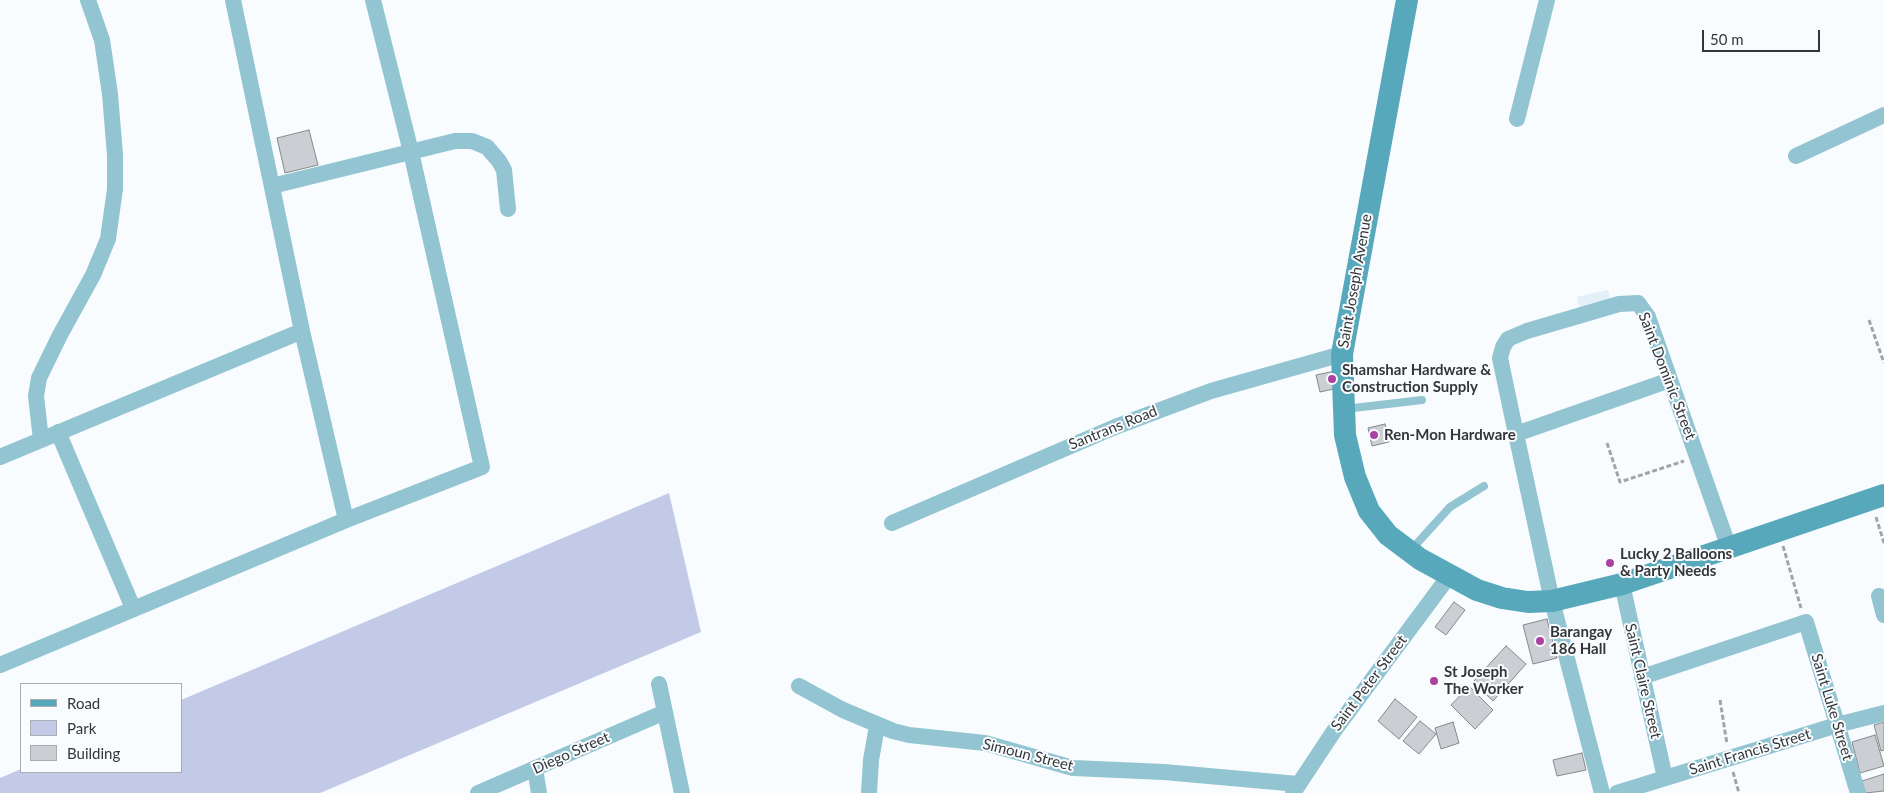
<!DOCTYPE html>
<style>
body{margin:0}
#map{position:relative;width:1884px;height:793px;overflow:hidden;background:#f8fcff;font-family:Lato,sans-serif}
canvas{display:block}
.legend{position:absolute;left:20px;top:683px;width:162px;height:90px;box-sizing:border-box;background:#f8fcff;border:1px solid #aaadaf;margin:0;padding:6px 9px;list-style:none;font-size:15px;color:#353638}
.legend li{display:flex;align-items:center;gap:10px;height:25px}
.legend b{width:25px;border:1px solid #aaadaf}
.scale{position:absolute;left:1702px;top:30px;width:118px;height:22px;box-sizing:border-box;border:2px solid #353638;border-top:0;padding-left:6px;font-size:15px;line-height:18px;white-space:nowrap;color:#353638;-webkit-text-stroke:4px #f8fcff;paint-order:stroke}
</style>
<div id="map">
<canvas width="1884" height="793"></canvas>
<ul class="legend">
<li><b style="height:6px;background:#58a8bc"></b>Road</li>
<li><b style="height:14px;background:#c3cae7"></b>Park</li>
<li><b style="height:14px;background:#cbced2"></b>Building</li>
</ul>
<div class="scale">50 m</div>
</div>
<script>
const c = document.querySelector('canvas').getContext('2d');
c.lineJoin = 'round';
function fillPath(path, color) { c.fillStyle = color; c.fill(path, 'evenodd'); }
const poly = rows => new Path2D(rows.map(r => 'M' + r).join(''));
function trace(path, color, width, dash) { c.strokeStyle = color; c.lineWidth = width; c.lineCap = dash ? 'butt' : 'round'; c.setLineDash(dash || []); c.stroke(path); }
function drawText(font, color, halo, rows, align = 'center') {
  c.font = font + ' Lato,sans-serif'; c.lineWidth = 4; c.setLineDash([]); c.textBaseline = 'middle'; c.strokeStyle = halo; c.fillStyle = color; for (const [text, x, y, turn = 0] of rows) {
    c.save(); c.translate(x, y); c.rotate((+turn || 0) * Math.PI / 180); c.textAlign = isNaN(turn) ? turn : align; if (halo) c.strokeText(text, 0, 0); c.fillText(text, 0, 0); c.restore();
  }
}
fillPath(poly([
 [1608,290,1611,305,1580,314,1577,297]
]), '#e4f0f8');
fillPath(poly([
 [669,493,701,632,320,793,0,793,0,778,21,769,21,772,181,772,181,700]
]), '#c3cae7');
const building = poly([
 [309,130,318,165,285,173,277,138,309,130],
 [1335,371,1338,388,1320,392,1316,375,1335,371],
 [1385,424,1389,442,1372,446,1368,428,1385,424],
 [1454,602,1465,610,1446,635,1435,627,1454,602],
 [1547,619,1557,658,1533,664,1523,625,1547,619],
 [1506,646,1526,664,1493,701,1473,682,1506,646],
 [1469,686,1493,710,1475,729,1451,705,1469,686],
 [1395,699,1417,717,1399,739,1378,721,1395,699],
 [1420,721,1436,734,1419,754,1403,741,1420,721],
 [1453,722,1459,743,1441,749,1435,728,1453,722],
 [1884,722,1884,750,1881,751,1874,725,1884,722],
 [1875,735,1884,766,1860,773,1852,742,1875,735],
 [1582,753,1586,770,1557,776,1553,760,1582,753],
 [1884,774,1884,791,1865,793,1862,781,1884,774]
]);
fillPath(building, '#cbced2');
trace(building, '#86898c', 1);
trace(poly([
 [1869,320,1884,363],
 [1607,443,1620,482,1684,461],
 [1876,517,1884,543],
 [1783,546,1801,608],
 [1720,700,1727,744],
 [1733,772,1739,793]
]), '#a2a5a7', 3, [5, 2.5]);
trace(poly([
 [1345,409,1422,400],
 [1411,550,1450,507,1484,486]
]), '#92c4d1', 8);
trace(poly([
 [233,0,302,331,346,520],
 [1517,119,1547,0],
 [1796,156,1884,115],
 [272,186,455,141,472,141,487,147,499,161,504,170,508,209],
 [58,432,133,608],
 [1516,434,1670,380],
 [41,440,36,396,39,378,60,335,93,275,108,239,115,189,115,155,110,94,102,40,88,0],
 [0,457,302,331],
 [892,523,1115,427,1211,391,1342,354],
 [1622,584,1665,778],
 [1879,596,1884,615],
 [0,665,346,520,482,467,411,152,373,0],
 [1642,677,1806,622,1858,793],
 [659,684,682,793],
 [799,686,843,710,893,731,909,735,985,743,1073,768,1164,772,1298,784],
 [535,769,539,793],
 [478,793,665,712],
 [869,793,871,760,877,726],
 [1293,793,1334,731,1449,576],
 [1602,793,1552,601,1516,434,1500,358,1503,347,1508,339,1527,331,1619,304,1638,303,1648,317,1729,548],
 [1617,793,1837,725,1884,713]
]), '#92c4d1', 16);
trace(poly([
 [1407,0,1342,354,1345,435,1355,477,1369,511,1388,535,1420,559,1477,590,1502,598,1528,602,1552,601,1622,584,1884,495]
]), '#58a8bc', 22);
for (const [x, y, r, color] of [
 [1332,379,5,"#ad41a1"],
 [1374,435,5,"#ad41a1"],
 [1610,563,5,"#ad41a1"],
 [1540,641,5,"#ad41a1"],
 [1434,681,5,"#ad41a1"]
]) { const dot = new Path2D(); dot.arc(x, y, r, 0, 2 * Math.PI); c.fillStyle = color; c.fill(dot); trace(dot, '#f8fcff', 2); }
drawText('15px', '#353638', '#f8fcff', [
 ["Saint Joseph Avenue",1355,281,-80],
 ["Saint Dominic Street",1667,376,69],
 ["Santrans Road",1113,428,-22],
 ["Saint Claire Street",1643,681,77],
 ["Saint Peter Street",1369,683,-53],
 ["Saint Luke Street",1832,707,73],
 ["Saint Francis Street",1750,752,-17],
 ["Diego Street",571,753,-24],
 ["Simoun Street",1028,755,14]
]);
drawText('bold 15px', '#353638', '#f8fcff', [
 ["Shamshar Hardware &",1342,370],
 ["Construction Supply",1342,387],
 ["Ren-Mon Hardware",1384,435],
 ["Lucky 2 Balloons",1620,554],
 ["& Party Needs",1620,571],
 ["Barangay",1550,632],
 ["186 Hall",1550,649],
 ["St Joseph",1444,672],
 ["The Worker",1444,689]
], 'left');
</script>
